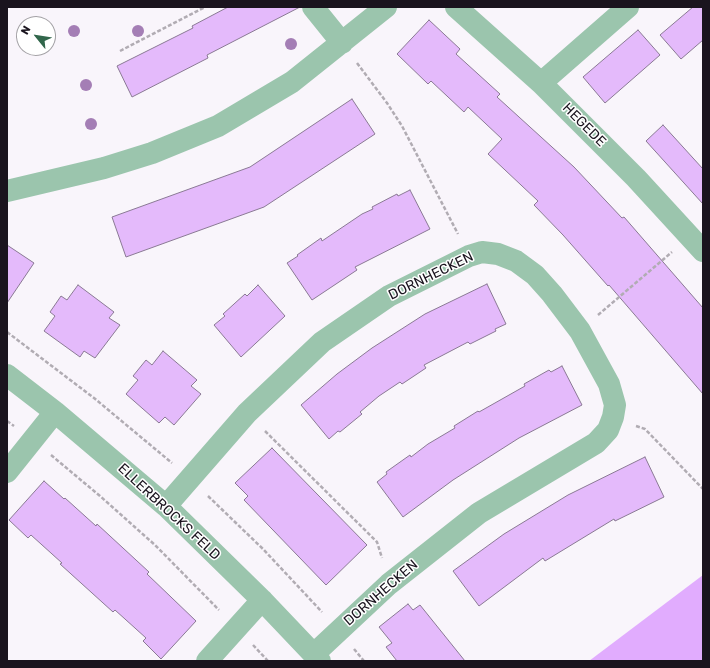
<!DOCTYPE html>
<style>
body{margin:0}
#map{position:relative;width:710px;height:668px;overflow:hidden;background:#f9f5fb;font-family:Rubik,sans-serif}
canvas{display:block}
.frame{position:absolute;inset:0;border:8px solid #1a141e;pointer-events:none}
.north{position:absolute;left:16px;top:16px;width:40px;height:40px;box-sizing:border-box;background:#fff;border:1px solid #a3a1a5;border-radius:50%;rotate:300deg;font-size:11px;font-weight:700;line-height:16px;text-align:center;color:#1a141e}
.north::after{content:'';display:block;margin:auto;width:14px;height:18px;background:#31664b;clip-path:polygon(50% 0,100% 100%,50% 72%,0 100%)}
</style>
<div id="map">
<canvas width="710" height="668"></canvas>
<div class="frame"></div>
<div class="north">N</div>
</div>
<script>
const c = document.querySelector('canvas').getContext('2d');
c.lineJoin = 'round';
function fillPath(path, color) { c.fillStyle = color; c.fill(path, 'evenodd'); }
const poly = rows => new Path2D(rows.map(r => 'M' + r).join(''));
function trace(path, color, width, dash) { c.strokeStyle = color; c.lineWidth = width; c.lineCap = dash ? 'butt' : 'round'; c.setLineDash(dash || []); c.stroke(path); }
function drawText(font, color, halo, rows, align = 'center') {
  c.font = font + ' Rubik,sans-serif'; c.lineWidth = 3; c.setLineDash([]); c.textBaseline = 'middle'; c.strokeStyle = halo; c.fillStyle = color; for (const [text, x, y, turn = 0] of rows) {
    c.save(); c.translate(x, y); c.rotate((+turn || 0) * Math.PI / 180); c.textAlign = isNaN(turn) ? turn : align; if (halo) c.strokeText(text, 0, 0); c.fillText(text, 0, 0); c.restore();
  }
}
fillPath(poly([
 [703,575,703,661,589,661]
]), '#e1acfe');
const building = poly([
 [228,7,300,7,207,55,208,58,132,97,117,66,193,28,192,26,228,7],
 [693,7,703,7,703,40,681,59,660,35,693,7],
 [429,20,460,49,456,54,500,94,497,97,574,167,622,218,624,217,703,308,703,394,609,285,608,286,563,235,534,205,538,201,488,154,502,139,468,107,464,112,431,81,428,84,397,54,429,20],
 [638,30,660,55,605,103,583,77,638,30],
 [352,99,375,134,264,207,126,257,112,217,250,167,352,99],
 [663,125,703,169,703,204,646,141,663,125],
 [410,190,430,229,355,267,357,270,312,300,287,263,298,256,297,255,321,238,322,241,362,214,373,209,372,207,397,194,398,196,410,190],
 [7,245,34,263,7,303,7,245],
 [487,284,506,324,495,329,496,331,470,344,468,342,424,365,426,368,402,384,400,382,379,396,360,412,362,414,340,432,338,431,329,439,301,405,337,374,372,348,425,314,487,284],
 [78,285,114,312,109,318,120,325,95,358,84,351,80,357,44,331,55,316,50,312,61,296,67,300,78,285],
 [258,285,285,316,241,357,214,325,225,316,223,314,245,294,247,296,258,285],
 [163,351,197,380,191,386,201,394,174,425,165,417,159,423,126,394,138,380,133,376,146,360,152,365,163,351],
 [562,366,582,405,519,438,453,480,403,517,377,482,387,474,386,472,410,455,411,457,428,444,455,428,454,426,478,411,479,412,525,386,524,384,549,370,551,372,562,366],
 [272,448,367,545,326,585,244,500,248,496,235,483,272,448],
 [645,457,664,497,615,521,614,519,545,561,543,558,479,606,453,571,504,534,568,495,645,457],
 [44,481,64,499,65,498,96,526,97,524,149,572,147,574,196,621,161,659,143,641,146,638,115,610,113,612,60,564,62,563,31,535,28,538,9,520,44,481],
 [408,604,413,610,420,605,465,661,397,661,386,647,392,643,379,627,408,604]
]);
fillPath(building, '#e4bafb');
trace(building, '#8a7994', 1);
trace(poly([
 [120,51,205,7],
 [357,63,387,103,402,126,458,234],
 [598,315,672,252],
 [7,332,94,398,172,463],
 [7,421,14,426],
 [636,426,645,429,703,489],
 [265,431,377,542,382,558],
 [51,455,100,496,155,545,219,610],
 [208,496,263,549,322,612],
 [253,645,268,661],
 [354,649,364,661]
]), '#b1acb3', 2.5, [4, 2]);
trace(poly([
 [313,7,342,43],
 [456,7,541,83,636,178,703,251],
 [541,83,628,7],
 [7,191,104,168,152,153,218,126,292,82,386,7],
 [7,375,55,412,166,506,262,600,320,661],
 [7,472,55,412],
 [166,506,247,413,322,342,389,296,469,256,482,252,498,254,516,261,535,275,552,294,580,331,609,384,615,405,613,417,608,430,596,443,479,513,389,584,314,654],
 [207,661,262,600]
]), '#9bc5ad', 22);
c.fillStyle = '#a47eb5';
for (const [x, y] of [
 [74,31],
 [138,31],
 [291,44],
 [86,85],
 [91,124]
]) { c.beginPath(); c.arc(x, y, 6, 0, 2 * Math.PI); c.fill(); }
drawText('14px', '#1a141e', '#fff', [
 ["HEGEDE",584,125,45],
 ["DORNHECKEN",431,276,-26],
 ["ELLERBROCKS FELD",169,512,43],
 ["DORNHECKEN",381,593,-41]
]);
</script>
